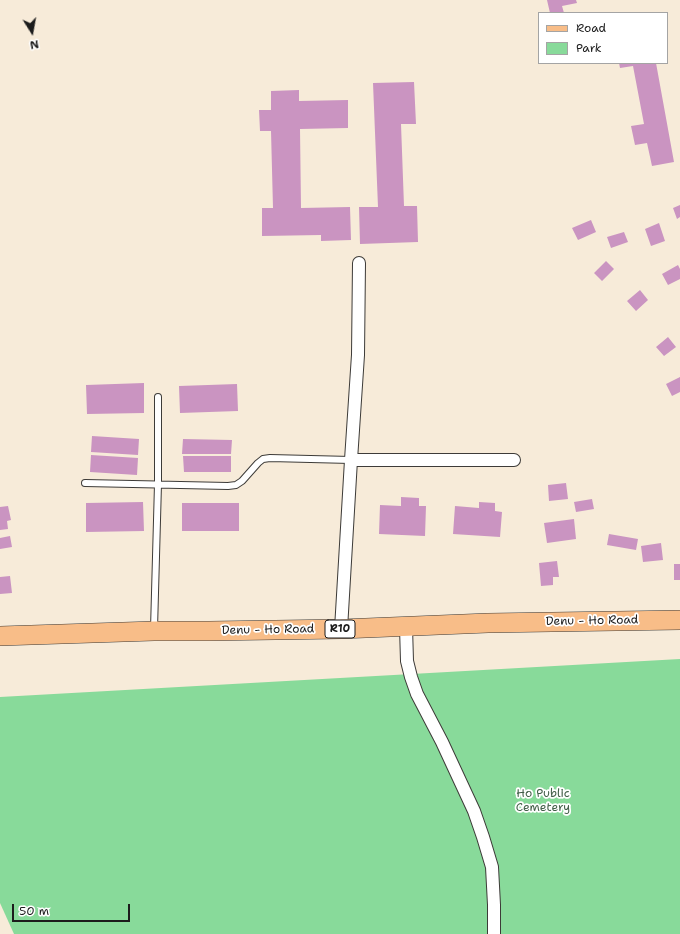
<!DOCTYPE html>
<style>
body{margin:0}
#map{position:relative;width:680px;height:934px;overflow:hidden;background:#f7ebd9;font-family:"Shantell Sans",sans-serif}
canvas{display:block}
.legend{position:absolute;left:538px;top:12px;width:130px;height:52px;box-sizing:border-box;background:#fff;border:1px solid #a4a4a4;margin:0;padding:5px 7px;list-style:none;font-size:12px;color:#1c1c1c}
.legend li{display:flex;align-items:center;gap:8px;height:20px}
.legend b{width:20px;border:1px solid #a4a4a4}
.north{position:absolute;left:12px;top:12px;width:40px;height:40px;-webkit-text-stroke:3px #fff;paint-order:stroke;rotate:169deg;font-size:11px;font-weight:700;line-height:16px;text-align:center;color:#1c1c1c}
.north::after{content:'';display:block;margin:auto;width:14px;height:18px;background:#1c1c1c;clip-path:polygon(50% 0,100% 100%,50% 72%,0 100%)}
.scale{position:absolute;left:12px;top:904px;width:118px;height:18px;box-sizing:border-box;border:2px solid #1c1c1c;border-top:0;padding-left:5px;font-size:12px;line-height:14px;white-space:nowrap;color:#1c1c1c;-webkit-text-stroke:3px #fff;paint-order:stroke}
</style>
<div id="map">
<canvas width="680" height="934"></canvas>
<ul class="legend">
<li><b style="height:5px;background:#f8bd88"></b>Road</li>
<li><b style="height:11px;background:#88da9a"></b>Park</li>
</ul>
<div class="north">N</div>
<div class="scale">50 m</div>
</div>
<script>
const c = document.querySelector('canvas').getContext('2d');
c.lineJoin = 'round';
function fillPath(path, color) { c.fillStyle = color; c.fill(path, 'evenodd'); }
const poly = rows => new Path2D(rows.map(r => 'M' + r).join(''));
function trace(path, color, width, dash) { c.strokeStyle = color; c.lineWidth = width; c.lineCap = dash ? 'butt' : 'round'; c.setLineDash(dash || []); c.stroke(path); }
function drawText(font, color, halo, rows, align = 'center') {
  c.font = font + ' "Shantell Sans",sans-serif'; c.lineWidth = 3.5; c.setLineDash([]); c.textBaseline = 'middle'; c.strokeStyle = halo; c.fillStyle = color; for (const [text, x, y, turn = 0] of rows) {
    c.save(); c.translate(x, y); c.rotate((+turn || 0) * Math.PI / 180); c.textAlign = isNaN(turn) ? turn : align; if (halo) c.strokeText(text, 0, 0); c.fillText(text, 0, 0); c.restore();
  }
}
fillPath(poly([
 [680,659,680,934,14,934,0,903,0,697]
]), '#88da9a');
fillPath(poly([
 [547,0,576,0,577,3,562,6,564,13,550,13],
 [619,63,656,63,674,162,652,166,647,143,635,145,631,126,644,124,633,66,620,68],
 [414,82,416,124,401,124,404,206,417,206,418,242,360,244,359,207,378,207,373,83],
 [299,90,299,101,348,100,348,128,300,129,301,208,350,207,351,240,321,241,321,235,262,236,262,208,273,208,271,131,260,131,259,110,271,110,271,91],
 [680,205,680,217,677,219,673,208],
 [591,220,596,232,578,240,572,228],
 [659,223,665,241,651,246,645,229],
 [624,232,628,242,611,248,607,237],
 [606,261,614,269,602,281,594,273],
 [678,265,680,269,680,279,668,285,662,274],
 [640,290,648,300,636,311,627,301],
 [668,337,676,347,664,356,656,347],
 [680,377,680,392,672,396,666,384],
 [144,383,144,413,87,414,86,385],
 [237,384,238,411,180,413,179,386],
 [92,436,139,439,138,455,91,452],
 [183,439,232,440,231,454,182,454],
 [91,455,138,458,137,475,90,472],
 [183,456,231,456,231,472,184,472],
 [566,483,568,499,549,501,548,485],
 [401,497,419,498,419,506,426,506,425,536,379,534,380,505,401,506],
 [592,499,594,509,576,512,574,502],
 [143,502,144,531,86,532,86,503],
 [479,502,495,503,495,511,502,512,500,537,453,534,455,506,479,508],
 [182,503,239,503,239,531,182,531],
 [8,506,11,520,7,521,8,529,0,530,0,507],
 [574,519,576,539,547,543,544,523],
 [609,534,638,539,636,550,607,545],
 [10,536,12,547,0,549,0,538],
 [661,543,663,560,643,562,641,546],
 [557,561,559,577,553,577,553,585,541,586,539,563],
 [674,564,680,564,680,580,674,580],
 [10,576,12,593,0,594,0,577]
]), '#ca94c1');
const lane = poly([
 [85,483,228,486,236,485,242,481,258,463,263,459,270,458,351,460],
 [154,629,158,484,158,397]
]);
const street = poly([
 [351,460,514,460],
 [406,627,407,661,411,677,417,694,442,742,474,811,483,837,492,867,494,905,494,934],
 [341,629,351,460,358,355,359,263]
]);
const primary = poly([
 [0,636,154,631,209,631,341,629,488,623,680,620]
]);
trace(lane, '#3d3b38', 8);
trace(street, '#3d3b38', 14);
trace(primary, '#3d3b38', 20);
trace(lane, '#fff', 6);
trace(street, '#fff', 12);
trace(primary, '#f8bd88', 19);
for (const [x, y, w] of [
 [340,629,30]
]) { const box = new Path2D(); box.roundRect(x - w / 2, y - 9, w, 18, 3); c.fillStyle = '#fff'; c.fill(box); trace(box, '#1c1c1c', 1); }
drawText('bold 11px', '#1c1c1c', null, [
 ["R10",340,629]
]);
drawText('12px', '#1c1c1c', '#fff', [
 ["Denu - Ho Road",592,621,-1],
 ["Denu - Ho Road",268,630,-1]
]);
drawText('12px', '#425e48', '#fff', [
 ["Ho Public",543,794],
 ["Cemetery",543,808]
]);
</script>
